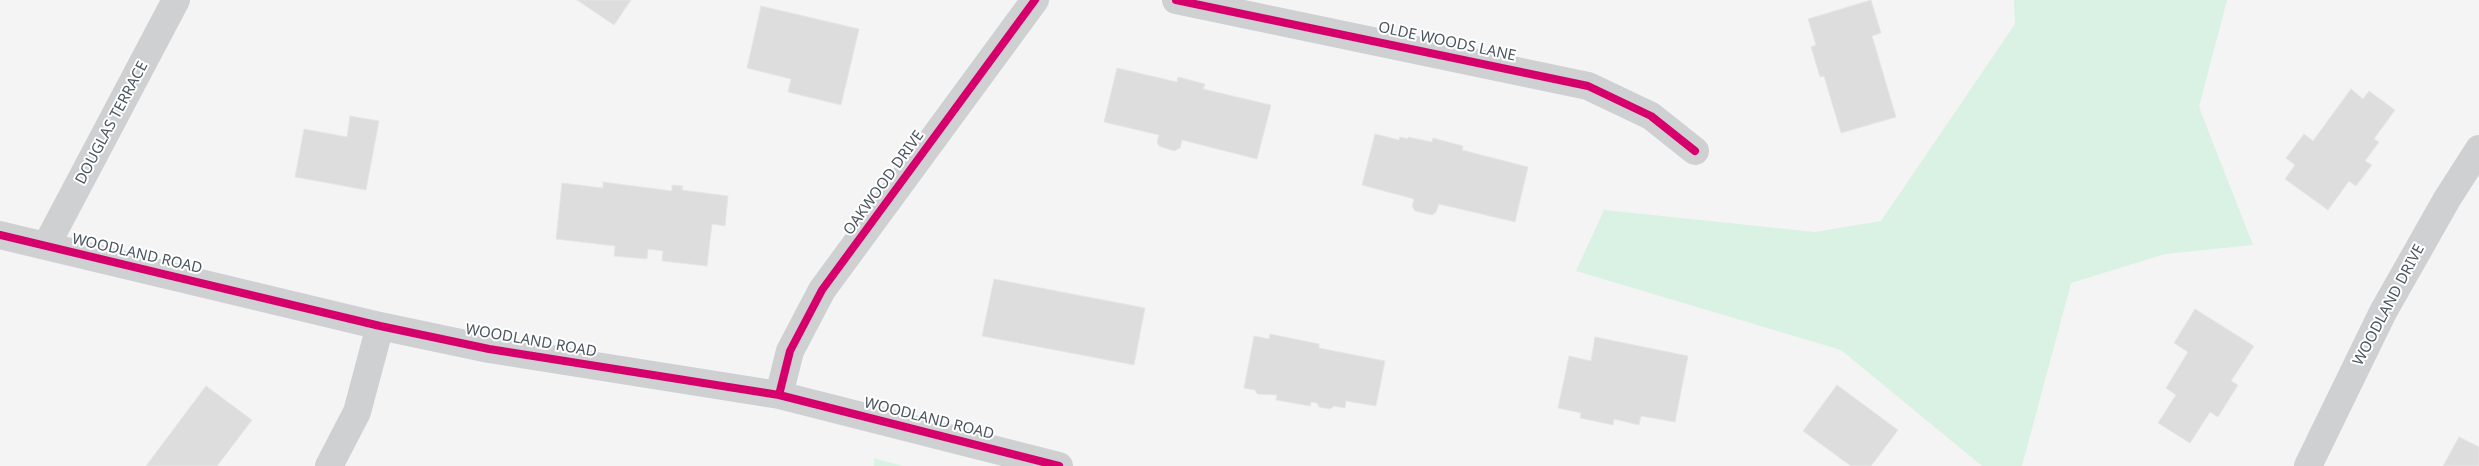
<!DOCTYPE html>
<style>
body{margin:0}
canvas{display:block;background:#f4f4f4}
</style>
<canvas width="2479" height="466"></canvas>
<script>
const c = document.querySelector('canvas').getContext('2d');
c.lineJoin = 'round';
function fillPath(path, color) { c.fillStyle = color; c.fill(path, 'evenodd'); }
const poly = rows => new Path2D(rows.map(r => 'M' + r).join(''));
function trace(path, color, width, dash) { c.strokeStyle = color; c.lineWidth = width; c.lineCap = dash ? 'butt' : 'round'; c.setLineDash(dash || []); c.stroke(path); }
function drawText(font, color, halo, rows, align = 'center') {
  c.font = font + ' "Noto Sans",sans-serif'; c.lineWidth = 4; c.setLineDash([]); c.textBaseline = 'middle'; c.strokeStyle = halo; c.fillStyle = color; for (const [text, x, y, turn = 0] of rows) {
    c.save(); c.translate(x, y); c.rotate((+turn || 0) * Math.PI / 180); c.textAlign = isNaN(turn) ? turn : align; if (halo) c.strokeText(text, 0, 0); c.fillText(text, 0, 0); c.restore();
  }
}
fillPath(poly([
 [2014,0,2227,0,2199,107,2253,245,2165,254,2071,283,2022,466,1982,466,1841,350,1576,271,1604,210,1815,232,1881,221,2015,24],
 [874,458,903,466,874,466]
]), '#d9f2e3');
const building = poly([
 [577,0,631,0,614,25,577,0],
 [1871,0,1881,33,1872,36,1896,117,1841,133,1824,76,1820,77,1811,47,1816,45,1808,19,1871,0],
 [761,6,859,29,841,105,788,92,791,79,747,68,761,6],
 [1117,68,1177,82,1178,77,1205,84,1203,89,1271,105,1257,159,1182,140,1180,148,1174,151,1159,146,1157,142,1159,135,1104,122,1117,68],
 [2351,89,2363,99,2369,91,2395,110,2374,139,2379,142,2365,161,2372,165,2356,186,2349,181,2328,210,2285,179,2295,165,2286,158,2304,134,2313,141,2351,89],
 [350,116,379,121,366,190,295,177,304,129,347,137,350,116],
 [1375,134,1399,140,1400,137,1408,139,1408,137,1432,142,1433,138,1463,146,1462,150,1528,167,1515,222,1439,204,1436,212,1432,215,1415,211,1412,206,1414,199,1362,185,1375,134],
 [603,182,672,191,672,185,683,186,682,190,728,196,725,226,712,224,707,266,662,261,663,251,648,249,647,259,614,256,615,246,556,239,562,183,603,188,603,182],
 [994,279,1145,308,1134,365,982,336,994,279],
 [2195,309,2254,346,2231,381,2238,385,2218,417,2210,412,2190,443,2158,423,2176,395,2166,388,2188,352,2174,343,2195,309],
 [1270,334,1319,344,1319,348,1385,361,1376,406,1346,401,1345,408,1334,406,1330,409,1319,407,1317,403,1311,402,1310,406,1276,400,1277,395,1257,394,1255,390,1244,388,1254,336,1269,339,1270,334],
 [1595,337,1688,356,1675,422,1641,416,1639,425,1614,419,1613,425,1580,418,1581,413,1558,408,1569,356,1591,361,1595,337],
 [1837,385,1898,430,1871,466,1851,466,1803,431,1837,385],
 [206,386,252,420,217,466,146,466,206,386],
 [2459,437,2479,447,2479,466,2443,466,2459,437]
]);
fillPath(building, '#ddddde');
trace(building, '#e5e6e7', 1);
trace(poly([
 [1176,0,1588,86,1651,116,1695,151],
 [0,235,380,326,489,349,779,395,1059,466],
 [46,246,176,0],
 [779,395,790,351,822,290,1035,0],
 [329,466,357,412,380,326],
 [2308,466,2383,312,2447,199,2479,149]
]), '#ced0d2', 28);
trace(poly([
 [1176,0,1588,86,1651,116,1695,151],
 [0,235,380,326,489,349,779,395,1059,466],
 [779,395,790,351,822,290,1035,0]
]), '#d6006c', 8);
drawText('15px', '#4a5661', '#fff', [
 ["OLDE WOODS LANE",1447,42,12],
 ["DOUGLAS TERRACE",112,123,-62],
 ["OAKWOOD DRIVE",884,183,-54],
 ["WOODLAND ROAD",137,254,13],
 ["WOODLAND DRIVE",2389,305,-62],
 ["WOODLAND ROAD",531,341,10],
 ["WOODLAND ROAD",929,419,14]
]);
</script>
